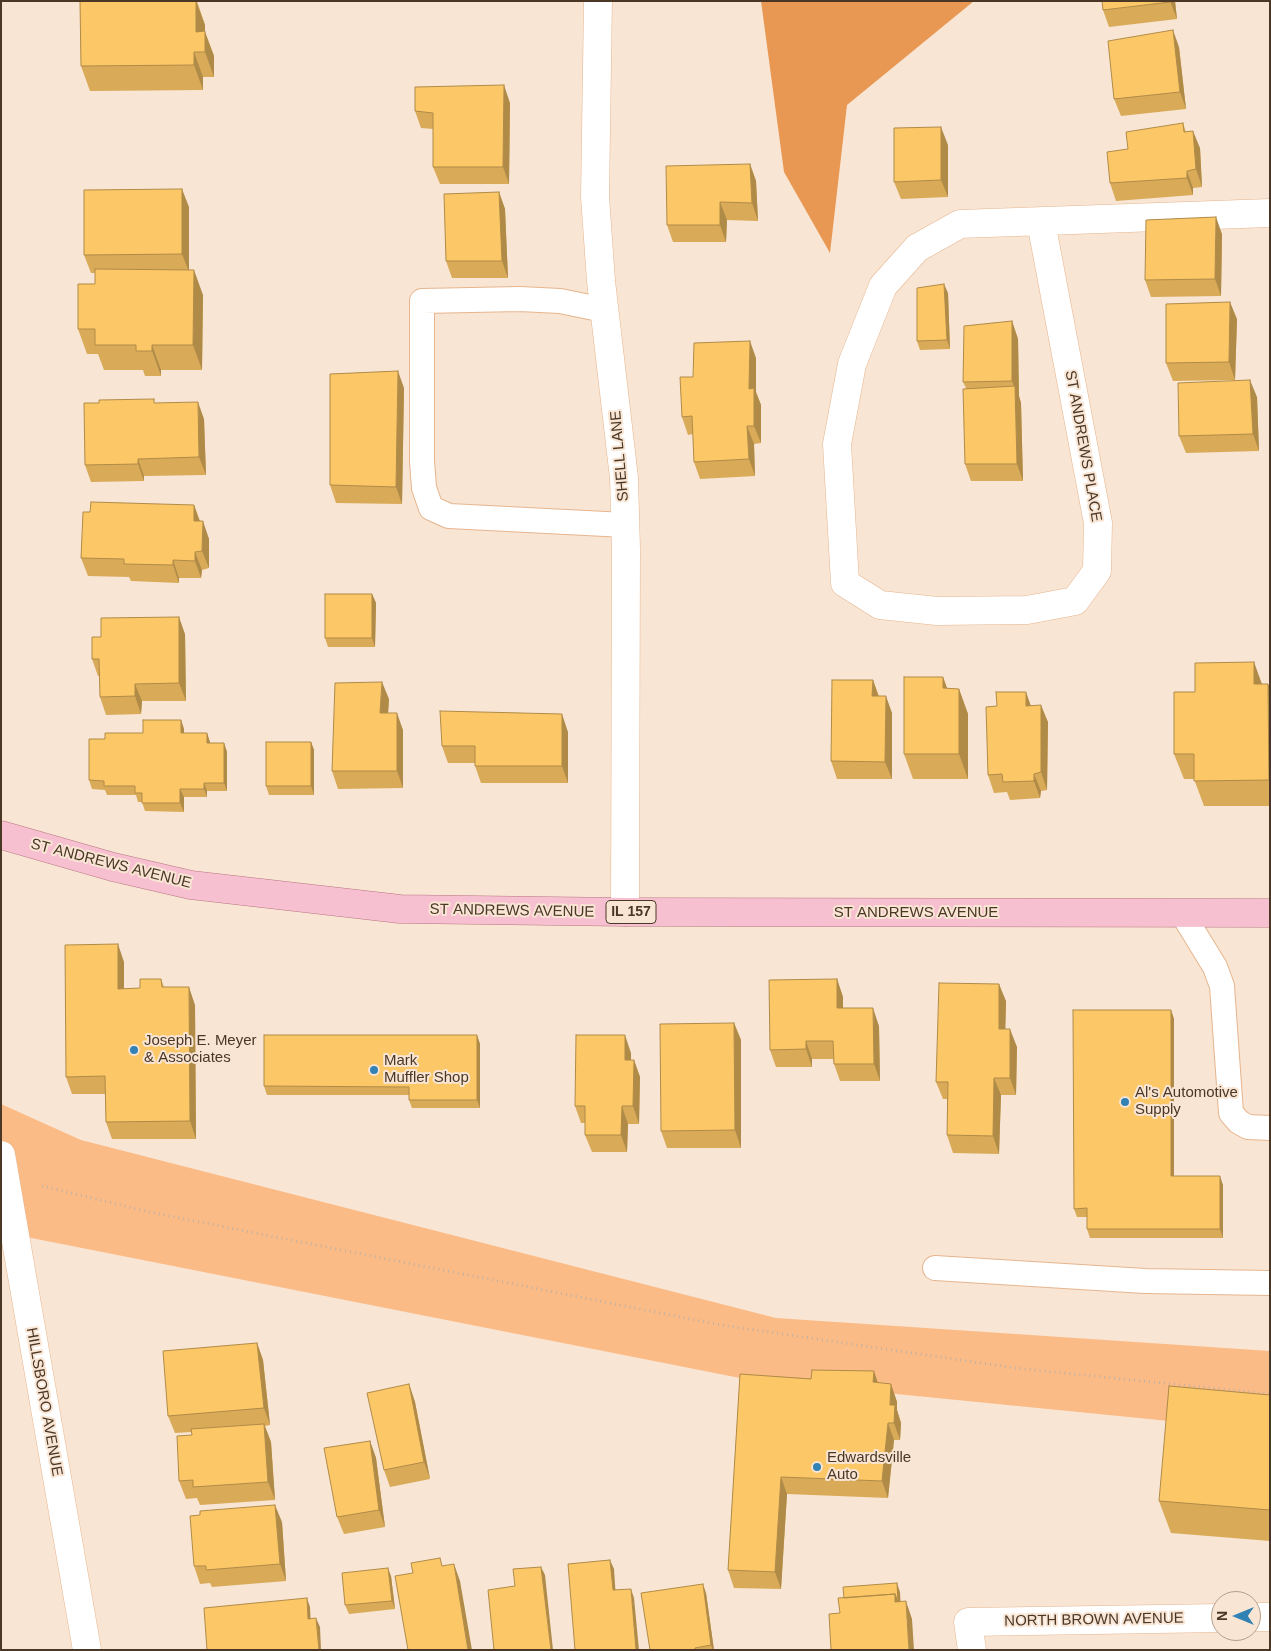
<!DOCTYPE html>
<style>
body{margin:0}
#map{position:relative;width:1271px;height:1651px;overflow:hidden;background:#f9e5d4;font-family:Helvetica,sans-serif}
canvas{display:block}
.frame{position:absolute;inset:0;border:2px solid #4b3726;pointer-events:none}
.north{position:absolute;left:1211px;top:1591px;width:50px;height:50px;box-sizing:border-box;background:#f9e5d4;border:1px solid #b39f8e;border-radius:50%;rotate:270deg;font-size:14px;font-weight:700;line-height:20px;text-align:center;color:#4b3726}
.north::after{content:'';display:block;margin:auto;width:18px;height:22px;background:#3382b4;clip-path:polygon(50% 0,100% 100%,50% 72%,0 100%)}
</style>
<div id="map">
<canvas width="1271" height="1651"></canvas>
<div class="frame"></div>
<div class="north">N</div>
</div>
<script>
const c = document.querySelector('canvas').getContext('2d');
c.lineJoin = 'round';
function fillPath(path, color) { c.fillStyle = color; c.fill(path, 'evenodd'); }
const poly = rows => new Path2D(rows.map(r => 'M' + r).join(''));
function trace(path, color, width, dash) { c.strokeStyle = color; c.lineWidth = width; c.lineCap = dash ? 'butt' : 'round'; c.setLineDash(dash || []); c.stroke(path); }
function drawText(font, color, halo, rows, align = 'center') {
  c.font = font + ' Helvetica,sans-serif'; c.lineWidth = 4; c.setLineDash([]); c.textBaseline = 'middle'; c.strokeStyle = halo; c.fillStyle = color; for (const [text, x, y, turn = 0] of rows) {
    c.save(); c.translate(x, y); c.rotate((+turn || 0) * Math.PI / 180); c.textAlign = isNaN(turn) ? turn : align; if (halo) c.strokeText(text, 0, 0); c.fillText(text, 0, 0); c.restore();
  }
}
fillPath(poly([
 [1,1104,81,1140,776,1318,1270,1351,1270,1431,745,1379,1,1232]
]), '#fbbb86');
fillPath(poly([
 [761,1,974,1,847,105,830,253,784,172]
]), '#e89852');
const lane = poly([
 [604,310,560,301,520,299,422,301,422,461,424,488,431,508,449,516,625,525],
 [1182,913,1215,967,1222,986,1231,1113,1239,1122,1248,1127,1270,1128],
 [935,1268,1145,1281,1270,1283]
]);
const street = poly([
 [598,1,595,197,601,281,624,478,626,549,625,912],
 [1041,222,1098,523,1097,571,1075,601,1027,610,937,611,880,605,845,583,837,444,852,364,883,286,917,248,960,224,1270,213],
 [1251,1617,1270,1617],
 [972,1650,968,1622,1221,1618]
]);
const secondary = poly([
 [1,1155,87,1650]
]);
const primary = poly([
 [1,835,113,867,191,885,400,909,625,912,1270,913]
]);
trace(lane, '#e6b58d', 26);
trace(street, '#e6b58d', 29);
trace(secondary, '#e6b58d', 29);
trace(primary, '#b77581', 29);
trace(poly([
 [42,1186,149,1212,721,1325,1015,1368,1270,1394]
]), '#c5b1a0', 3, [1, 4]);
trace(lane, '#fff', 24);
trace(street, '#fff', 28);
trace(secondary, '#fff', 28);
trace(primary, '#f7c0d1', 28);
fillPath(poly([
 [80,1,197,1,205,25,205,32,214,56,214,77,203,77,203,90,90,91,81,66],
 [1102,1,1175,1,1177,19,1109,27,1103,10],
 [1179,47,1186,109,1121,116,1114,99],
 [510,103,509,184,440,184,433,167,433,129,421,128,415,111],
 [1183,123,1186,132,1200,148,1202,187,1193,188,1193,195,1116,201,1110,183,1128,149],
 [948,145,948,197,901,199,894,182],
 [750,164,756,181,758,221,727,220,726,242,673,242,667,225],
 [499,192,505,209,508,278,452,278,446,261],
 [189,207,189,270,203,295,202,370,161,370,161,376,145,376,143,370,104,370,98,354,87,354,78,329,95,284,95,273,91,273,84,255],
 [1222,234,1221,296,1151,297,1145,280],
 [948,293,950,349,920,350,917,341],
 [1237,319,1235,380,1173,381,1166,363],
 [1012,321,1018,339,1019,396,1021,403,1023,481,971,481,965,464,966,388,963,382],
 [756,358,756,392,761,405,761,443,754,444,755,476,700,479,694,462,693,434,688,435,682,417,693,377],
 [404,388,402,504,336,503,330,485],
 [1257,397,1259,451,1186,453,1179,436],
 [155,403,204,419,206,475,144,476,144,481,91,482,85,465],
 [194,505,200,521,209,539,209,568,202,570,201,578,179,578,179,583,131,581,129,577,88,576,81,558,90,512],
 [372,594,376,603,375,647,328,647,325,638],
 [185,634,186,701,142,701,141,714,106,715,100,697,100,676,98,676,92,659],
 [943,677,947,688,959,689,968,714,968,779,913,779,904,754],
 [873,680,879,696,892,713,892,779,837,779,831,761],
 [1262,684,1268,684,1270,688,1270,806,1204,806,1194,779,1184,779,1174,754,1195,692],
 [389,699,388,713,403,730,403,788,338,789,332,771],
 [1031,705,1048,722,1047,790,1041,791,1040,798,1010,800,1007,792,994,793,988,775],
 [181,720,184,729,184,733,207,733,210,743,224,743,227,752,227,791,207,791,207,797,184,797,184,812,145,811,142,802,138,802,136,795,107,795,105,790,92,789,89,780,105,739,143,733],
 [568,732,568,783,481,783,475,766,475,763,448,763,442,746],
 [311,742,314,750,314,795,269,795,266,786],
 [124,962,124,989,140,988,161,979,164,987,195,1005,196,1139,112,1139,106,1122,105,1094,72,1094,66,1077],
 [837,979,843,997,843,1008,879,1026,880,1081,840,1081,834,1064,833,1059,812,1059,812,1067,776,1067,770,1050],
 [1006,1001,1005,1029,1017,1047,1016,1095,1001,1095,999,1154,953,1153,947,1135,947,1099,943,1099,936,1082],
 [1171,1010,1174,1019,1174,1176,1223,1185,1223,1238,1090,1238,1087,1229,1087,1217,1077,1217,1074,1209],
 [734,1023,741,1040,741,1148,667,1148,661,1131],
 [477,1035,480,1044,480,1108,412,1108,409,1100,409,1095,267,1095,264,1086],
 [631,1053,631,1060,634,1060,640,1077,639,1124,628,1124,627,1152,592,1152,585,1135,585,1123,581,1123,575,1106],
 [257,1343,263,1360,270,1425,265,1426,271,1442,275,1500,200,1505,197,1498,186,1499,179,1481,192,1435,192,1432,175,1433,168,1416],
 [740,1374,878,1383,891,1384,897,1402,897,1410,901,1423,900,1440,894,1440,888,1498,787,1494,781,1589,734,1588,728,1570],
 [409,1384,415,1402,430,1479,390,1487,384,1470],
 [1270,1395,1270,1541,1171,1533,1159,1501],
 [370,1441,376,1458,385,1527,344,1534,337,1517],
 [282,1522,286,1581,212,1587,210,1583,200,1584,194,1566],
 [391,1576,395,1609,349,1614,345,1605],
 [706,1593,714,1650,650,1650]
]), '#d9ab59');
fillPath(poly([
 [196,1,205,25,205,32,214,56,214,77,205,52,196,32],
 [1170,1,1175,1,1177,19],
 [1173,30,1179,47,1186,109,1180,92],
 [194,52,203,77,203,90,194,65],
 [504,85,510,103,509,184,503,167],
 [941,127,948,145,948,197,941,180],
 [1193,131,1200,148,1202,187,1196,169],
 [750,164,756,181,758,221,752,203],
 [1187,171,1193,188,1193,195,1187,178],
 [182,189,189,207,189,272,182,254],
 [499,192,505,209,508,278,502,261],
 [720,202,727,220,726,242,720,225],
 [1216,217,1222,234,1221,296,1215,279],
 [194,270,203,295,202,370,193,345],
 [944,284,948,293,950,349,947,340],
 [1230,302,1237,319,1235,380,1229,362],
 [1012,321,1018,339,1019,396,1021,403,1023,481,1017,464,1015,389,1012,381],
 [750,341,756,358,756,392,761,405,761,443,754,426,749,389],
 [152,345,161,370,161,376,152,351],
 [398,371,404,388,402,504,396,487],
 [1250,380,1257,397,1259,451,1253,434],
 [198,402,204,419,206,475,199,457],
 [747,426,754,444,755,476,749,459],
 [138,459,144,476,144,481,138,464],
 [194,505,200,522,194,521],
 [203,521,209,539,209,568,202,551],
 [195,552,202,570,201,578,195,561],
 [173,560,179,578,179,583,173,565],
 [372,594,376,603,375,647,372,638],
 [179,617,185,634,186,701,179,683],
 [1254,662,1263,687,1254,684],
 [943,677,952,702,943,688],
 [873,680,879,698,872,696],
 [382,682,389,699,387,730,380,713],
 [135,684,142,701,141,714,135,696],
 [1268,684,1270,688,1270,782,1269,780],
 [959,689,968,714,968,779,959,754],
 [1026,692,1032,709,1026,706],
 [886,696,892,713,892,779,885,762],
 [1041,705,1048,722,1047,790,1041,772],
 [397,713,403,730,403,788,397,771],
 [562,714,568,732,568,783,562,766],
 [181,720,184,729,184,742,181,733],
 [207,733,210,742,210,752,207,743],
 [311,742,314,750,314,795,311,786],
 [224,743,227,752,227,791,224,783],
 [1034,774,1041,791,1040,798,1034,781],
 [204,783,207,791,207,797,204,789],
 [180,789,184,797,184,812,180,803],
 [118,944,124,962,124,1006,118,989],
 [837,979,843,997,843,1026,837,1008],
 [999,984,1006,1001,1005,1047,999,1029],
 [189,987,195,1005,196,1139,190,1121],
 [873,1008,879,1026,880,1081,874,1064],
 [1171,1010,1174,1019,1174,1185,1171,1176],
 [734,1023,741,1040,741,1148,735,1130],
 [1010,1029,1017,1047,1016,1095,1010,1078],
 [477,1035,480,1044,480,1108,477,1100],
 [625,1035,631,1053,631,1077,625,1060],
 [806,1041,812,1059,812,1067,806,1049],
 [634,1060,640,1077,639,1124,633,1106],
 [994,1078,1001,1095,999,1154,993,1136],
 [622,1106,628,1124,627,1152,621,1135],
 [1220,1176,1223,1185,1223,1238,1220,1229],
 [257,1343,263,1360,270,1425,264,1408],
 [874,1371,880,1389,873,1382],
 [409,1384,415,1402,430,1479,424,1462],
 [891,1384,897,1402,897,1410,901,1423,900,1440,894,1423,890,1405],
 [888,1423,894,1440,888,1498,882,1481],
 [264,1424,271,1442,275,1500,268,1482],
 [370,1441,376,1458,385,1527,379,1510],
 [781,1477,787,1494,781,1589,775,1572],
 [275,1505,282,1522,286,1581,280,1564],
 [610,1560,614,1569,616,1599,613,1590],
 [454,1564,460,1581,472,1650,468,1650],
 [541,1567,545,1575,553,1650,551,1650],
 [388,1568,391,1576,395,1609,392,1601],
 [897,1583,900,1592,901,1612,895,1602,895,1594],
 [703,1584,706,1593,714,1650,713,1650,711,1645],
 [631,1589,634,1598,639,1650,636,1650],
 [307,1598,310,1607,311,1628,308,1619],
 [906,1601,912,1619,914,1650,909,1650],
 [316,1618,320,1627,321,1650,319,1650]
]), '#b08b48');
const building = poly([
 [80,1,196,1,196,32,205,31,205,52,194,52,194,65,81,66,80,1],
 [1102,1,1170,1,1170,2,1103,10,1102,1],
 [1173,30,1180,92,1114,99,1108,41,1173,30],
 [504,85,503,167,433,167,433,113,415,111,415,87,504,85],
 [1183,123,1184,132,1193,131,1196,169,1187,171,1187,178,1110,183,1107,152,1128,149,1126,132,1183,123],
 [941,127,941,180,894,182,894,128,941,127],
 [750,164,752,203,720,202,720,225,667,225,666,166,750,164],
 [182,189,182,254,84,255,84,190,182,189],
 [499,192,502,261,446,261,444,194,499,192],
 [1216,217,1215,279,1145,280,1146,220,1216,217],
 [95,269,194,270,193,345,152,345,152,351,136,351,136,345,95,345,95,329,78,329,78,284,95,284,95,269],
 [944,284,947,340,917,341,917,288,944,284],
 [1230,302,1229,362,1166,363,1166,304,1230,302],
 [1012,321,1012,381,963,382,964,326,1012,321],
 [750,341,749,389,754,388,754,426,747,426,749,459,694,462,692,416,682,417,680,377,693,377,694,343,750,341],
 [398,371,396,487,330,485,330,374,398,371],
 [1250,380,1253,434,1179,436,1178,383,1250,380],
 [1015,386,1017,464,965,464,963,389,1015,386],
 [154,399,154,403,198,402,199,457,138,459,138,464,85,465,84,403,99,403,99,400,154,399],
 [91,502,194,505,194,521,203,521,202,551,195,552,195,561,173,560,173,565,124,564,124,559,81,558,83,512,90,512,91,502],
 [325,594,372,594,372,638,325,638,325,594],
 [179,617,179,683,135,684,135,696,100,697,99,659,92,659,92,637,101,637,101,618,179,617],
 [1254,662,1254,684,1268,684,1269,780,1194,781,1194,754,1174,754,1174,692,1195,692,1195,663,1254,662],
 [904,677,943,677,943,688,959,689,959,754,904,754,904,677],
 [832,680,873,680,872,696,886,696,885,762,831,761,832,680],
 [382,682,380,713,397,713,397,771,332,771,335,683,382,682],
 [996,692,1026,692,1026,706,1041,705,1041,772,1034,774,1034,781,1003,782,1002,774,988,775,986,707,997,706,996,692],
 [440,711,562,714,562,766,475,766,475,746,442,746,440,711],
 [143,720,181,720,181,733,207,733,207,743,224,743,224,783,204,783,204,789,180,789,180,803,142,803,142,793,135,793,135,786,104,786,104,781,89,780,89,739,105,739,105,733,143,733,143,720],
 [266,742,311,742,311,786,266,786,266,742],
 [118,944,118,989,140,988,140,979,161,979,162,987,189,987,190,1121,106,1122,105,1076,66,1077,65,945,118,944],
 [837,979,837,1008,873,1008,874,1064,834,1064,833,1041,806,1041,806,1049,770,1050,769,980,837,979],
 [939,983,999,984,999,1029,1010,1029,1010,1078,994,1078,993,1136,947,1135,948,1082,936,1082,939,983],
 [1073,1010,1171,1010,1171,1176,1220,1176,1220,1229,1087,1229,1087,1208,1074,1209,1073,1010],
 [734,1023,735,1130,661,1131,660,1024,734,1023],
 [264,1035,477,1035,477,1100,409,1100,409,1087,264,1086,264,1035],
 [576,1035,625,1035,625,1060,634,1060,633,1106,622,1106,621,1135,585,1135,585,1106,575,1106,576,1035],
 [257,1343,264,1408,168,1416,163,1351,257,1343],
 [812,1370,874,1371,873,1382,891,1384,890,1405,895,1405,894,1423,888,1423,882,1481,781,1477,775,1572,728,1570,740,1374,811,1379,812,1370],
 [409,1384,424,1462,384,1470,367,1393,409,1384],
 [1169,1386,1270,1395,1270,1510,1159,1501,1169,1386],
 [264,1424,268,1482,193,1487,193,1480,179,1481,177,1436,192,1435,191,1429,264,1424],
 [370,1441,379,1510,337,1517,324,1448,370,1441],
 [275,1505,280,1564,206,1570,206,1566,194,1566,190,1516,200,1515,200,1511,275,1505],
 [440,1558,442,1566,454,1564,468,1650,408,1650,395,1576,413,1573,411,1563,440,1558],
 [610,1560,613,1590,631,1589,636,1650,575,1650,568,1564,610,1560],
 [541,1567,551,1650,494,1650,488,1590,515,1586,513,1569,541,1567],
 [388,1568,392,1601,345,1605,342,1573,388,1568],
 [897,1583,898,1602,895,1594,844,1598,843,1587,897,1583],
 [703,1584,711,1645,695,1648,695,1650,650,1650,641,1593,703,1584],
 [895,1594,895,1602,906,1601,909,1650,831,1650,829,1614,840,1613,838,1598,895,1594],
 [307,1598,308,1619,316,1618,319,1650,207,1650,204,1608,307,1598]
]);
fillPath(building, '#fcc767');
trace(building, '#b08b48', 1);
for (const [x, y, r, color] of [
 [134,1050,5,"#3382b4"],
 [374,1070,5,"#3382b4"],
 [1125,1102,5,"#3382b4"],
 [817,1467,5,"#3382b4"]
]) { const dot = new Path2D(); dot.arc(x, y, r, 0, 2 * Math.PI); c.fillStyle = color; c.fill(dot); trace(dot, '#f9e5d4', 2); }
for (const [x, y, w] of [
 [631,912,50]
]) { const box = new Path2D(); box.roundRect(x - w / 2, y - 11.5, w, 23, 4); c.fillStyle = '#f9e5d4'; c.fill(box); trace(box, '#4b3726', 1); }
drawText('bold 14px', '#4b3726', null, [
 ["IL 157",631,912]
]);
drawText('15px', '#4b3726', '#f9e5d4', [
 ["ST ANDREWS PLACE",1083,446,80],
 ["SHELL LANE",620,456,-95],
 ["ST ANDREWS AVENUE",111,864,14],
 ["ST ANDREWS AVENUE",512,911,1],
 ["ST ANDREWS AVENUE",916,913],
 ["HILLSBORO AVENUE",44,1402,80],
 ["NORTH BROWN AVENUE",1094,1620,-1]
]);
drawText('15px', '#4b3726', '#f9e5d4', [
 ["Joseph E. Meyer",144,1041],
 ["& Associates",144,1058],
 ["Mark",384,1061],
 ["Muffler Shop",384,1078],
 ["Al's Automotive",1135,1093],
 ["Supply",1135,1110],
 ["Edwardsville",827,1458],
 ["Auto",827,1475]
], 'left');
</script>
